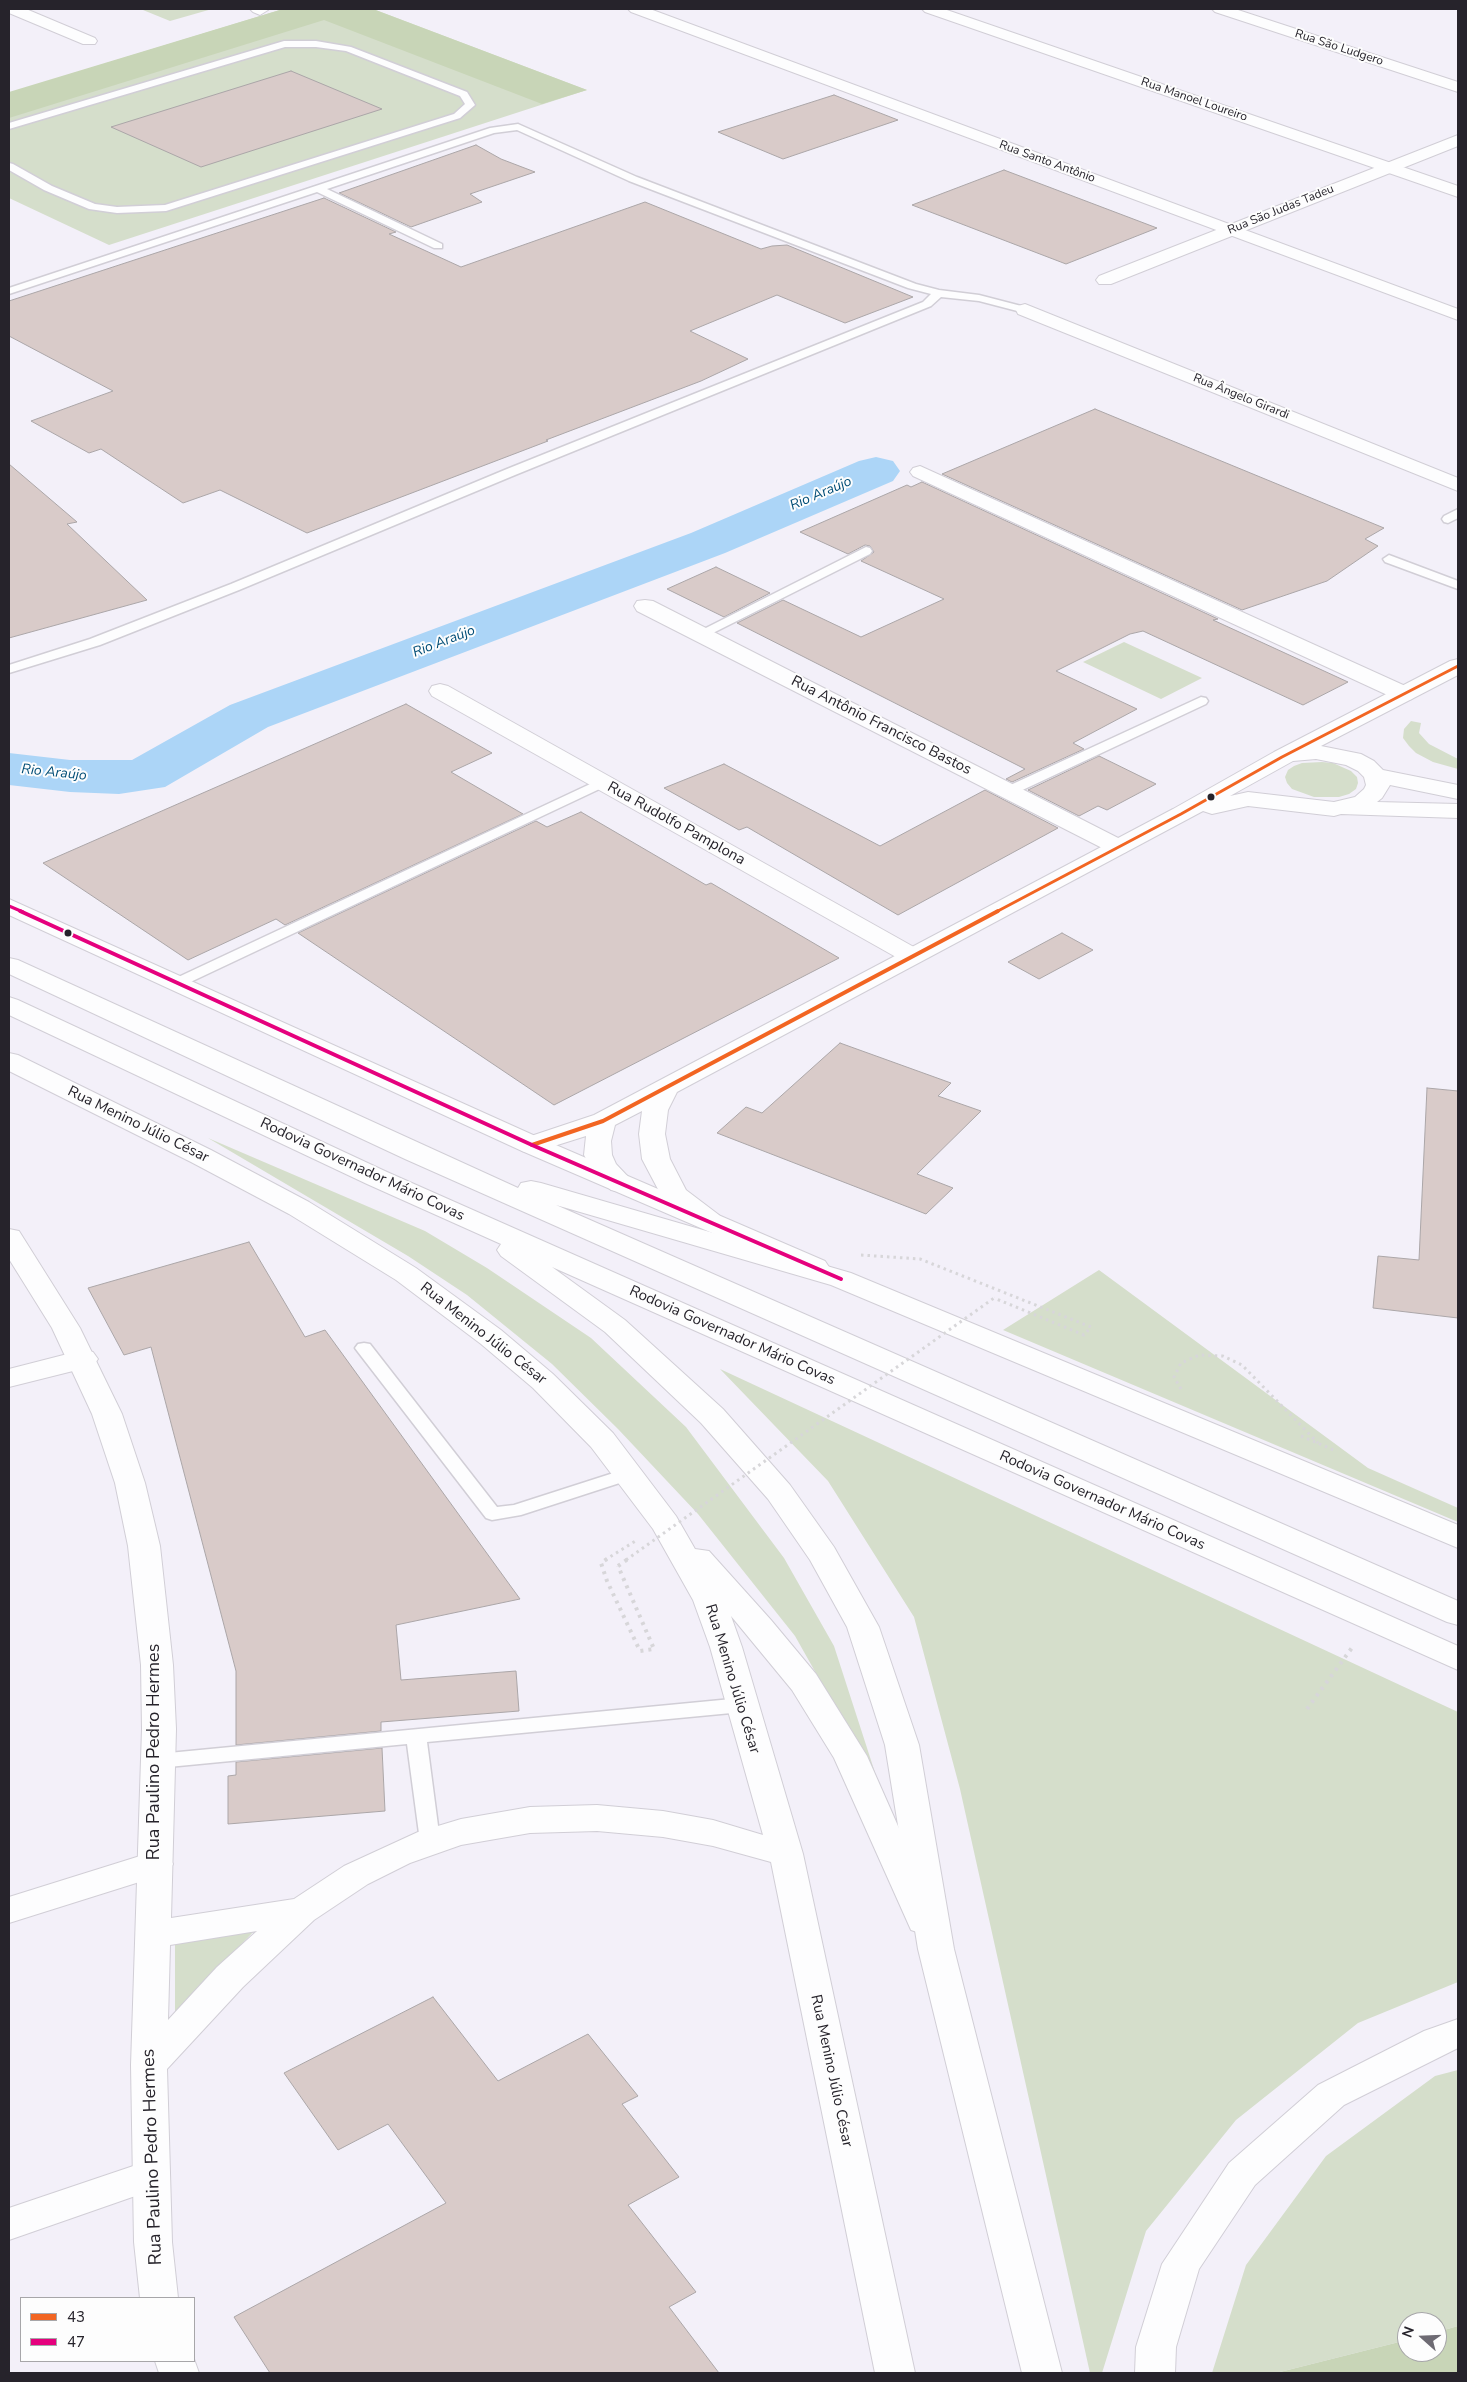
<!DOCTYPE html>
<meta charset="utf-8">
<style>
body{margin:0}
#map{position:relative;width:1467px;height:2382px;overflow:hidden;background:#f3f0f9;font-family:"Nunito Sans",sans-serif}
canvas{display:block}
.frame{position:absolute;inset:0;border:10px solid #26232b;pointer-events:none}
.legend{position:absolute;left:20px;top:2297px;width:175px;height:65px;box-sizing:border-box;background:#fdfdfd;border:1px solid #a7a6a9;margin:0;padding:6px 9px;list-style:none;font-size:15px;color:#26232b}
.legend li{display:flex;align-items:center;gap:10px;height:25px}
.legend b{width:25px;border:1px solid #a7a6a9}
.north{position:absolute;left:1397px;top:2312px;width:50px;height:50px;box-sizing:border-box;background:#fdfdfd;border:1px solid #a7a6a9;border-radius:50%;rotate:290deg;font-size:14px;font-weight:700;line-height:20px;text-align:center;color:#26232b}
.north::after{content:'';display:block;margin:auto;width:18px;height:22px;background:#6e6b73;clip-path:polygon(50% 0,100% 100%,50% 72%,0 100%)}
</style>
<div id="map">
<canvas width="1467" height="2382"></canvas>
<div class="frame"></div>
<ul class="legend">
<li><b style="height:6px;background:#f26522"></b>43</li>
<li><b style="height:6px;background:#e5007d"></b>47</li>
</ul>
<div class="north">N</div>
</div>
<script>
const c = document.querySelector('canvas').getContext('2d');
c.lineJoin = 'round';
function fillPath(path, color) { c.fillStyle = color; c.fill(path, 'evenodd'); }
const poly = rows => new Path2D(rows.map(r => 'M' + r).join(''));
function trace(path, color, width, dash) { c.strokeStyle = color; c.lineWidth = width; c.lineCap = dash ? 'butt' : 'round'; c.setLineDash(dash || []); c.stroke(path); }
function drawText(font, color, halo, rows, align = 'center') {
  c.font = font + ' "Nunito Sans",sans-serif'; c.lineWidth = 4; c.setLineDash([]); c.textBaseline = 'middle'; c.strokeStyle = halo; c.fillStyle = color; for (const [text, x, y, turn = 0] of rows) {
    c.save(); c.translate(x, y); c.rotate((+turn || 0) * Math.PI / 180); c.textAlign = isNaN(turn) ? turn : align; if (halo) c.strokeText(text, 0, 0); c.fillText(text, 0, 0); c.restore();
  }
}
fillPath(poly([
 [148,9,212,9,170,21,143,10],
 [283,9,373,9,587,90,109,245,9,198,9,93],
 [1124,642,1202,678,1161,699,1083,662],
 [1411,721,1421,723,1419,733,1429,744,1458,759,1458,769,1433,762,1416,753,1409,746,1403,738,1404,729],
 [1322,762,1333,763,1351,771,1357,777,1358,783,1356,789,1349,794,1339,797,1314,797,1292,789,1287,783,1285,777,1288,770,1294,766,1302,763],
 [208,1138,425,1231,487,1268,591,1338,686,1427,784,1558,834,1646,879,1785,795,1636,698,1514,618,1429,552,1364,467,1295,408,1256],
 [1099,1270,1368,1468,1458,1508,1458,1522,1003,1330],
 [720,1369,1458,1712,1458,1982,1358,2023,1236,2120,1146,2231,1102,2373,1090,2373,960,1789,914,1617,828,1481],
 [259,1926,175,2013,175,1941],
 [1458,2070,1458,2326,1437,2332,1437,2322,1407,2322,1407,2340,1276,2373,1212,2373,1246,2265,1326,2156,1435,2076]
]), '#d5decb');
fillPath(poly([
 [283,9,373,9,587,90,542,104,324,20,9,118,9,92],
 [1458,2326,1458,2373,1276,2373,1407,2340,1407,2352,1437,2352,1437,2332]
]), '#c8d5b7');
fillPath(poly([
 [876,457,893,461,900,471,893,481,725,553,268,727,165,787,119,794,70,792,9,785,9,753,70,760,132,760,230,705,691,533,859,461,876,457]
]), '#acd5f7');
const building = poly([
 [291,71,382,109,201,167,111,127,291,71],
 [834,95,898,120,783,159,718,132,834,95],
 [476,145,501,159,535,172,470,194,482,202,411,227,339,193,476,145],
 [1004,170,1157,228,1066,264,912,205,1004,170],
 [324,198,396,232,389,234,461,267,645,202,761,249,772,246,787,245,913,297,845,323,777,295,690,331,748,359,701,381,546,440,548,441,307,533,220,490,183,503,101,449,89,453,31,421,113,391,9,336,9,301,324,198],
 [1095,409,1384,528,1365,539,1378,546,1327,581,1242,610,942,474,1095,409],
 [9,464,77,522,67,524,147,600,9,638,9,464],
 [922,482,1218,619,1213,620,1348,682,1303,705,1143,631,1130,634,1056,671,1137,709,1073,743,1084,749,1012,782,1006,779,1025,769,737,623,783,600,861,637,944,599,861,561,874,552,870,546,865,545,848,554,800,532,907,485,911,487,922,482],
 [716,567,770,593,724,617,667,589,716,567],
 [406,704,492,753,451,772,523,814,285,925,276,919,188,960,43,863,406,704],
 [1099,756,1156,784,1107,810,1098,806,1079,816,1028,790,1099,756],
 [724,764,880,846,985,790,1058,828,898,915,747,827,739,830,664,788,724,764],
 [581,812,706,885,711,883,839,958,554,1105,298,933,536,821,547,827,581,812],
 [1062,933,1093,950,1039,979,1008,962,1062,933],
 [840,1043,951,1083,938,1096,981,1111,917,1174,953,1188,926,1214,717,1133,746,1107,762,1113,840,1043],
 [1427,1088,1458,1091,1458,1318,1373,1308,1378,1256,1419,1260,1427,1088],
 [249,1242,305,1337,325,1330,520,1599,396,1625,401,1680,516,1671,519,1711,381,1722,381,1731,236,1745,236,1671,151,1347,124,1355,88,1288,249,1242],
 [382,1748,385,1811,228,1824,228,1776,236,1775,236,1762,382,1748],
 [433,1997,498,2081,588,2034,638,2096,622,2104,679,2177,628,2205,696,2292,669,2307,719,2373,270,2373,234,2317,446,2203,388,2124,338,2150,284,2073,433,1997]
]);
fillPath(building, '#d9cbc9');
trace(building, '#aba6a8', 1);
const lane = poly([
 [284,41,316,41,351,47,467,92,475,105,460,118,166,211,117,213,89,209,44,190,9,170,9,163,13,164,52,186,95,204,117,207,165,205,454,114,465,104,460,96,346,51,316,47,285,47,9,129,9,123,284,41],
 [518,124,637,177,916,284,939,290,979,295,1029,308,1030,310,1025,313,979,301,941,297,931,306,515,475,239,590,100,645,9,673,9,665,90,639,231,584,507,469,923,302,931,294,908,288,629,181,517,130,494,133,327,189,442,244,442,248,434,248,317,192,9,294,9,288,490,128,518,124],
 [1458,509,1458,518,1448,523,1444,522,1442,519,1444,516,1458,509],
 [866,547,870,548,872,551,870,554,705,637,700,638,694,634,866,547],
 [1389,555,1458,581,1458,589,1385,562,1383,559,1389,555],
 [1201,697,1206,698,1208,701,1206,704,1014,794,1004,794,1002,791,1004,788,1201,697],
 [603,778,610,782,608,785,182,986,172,986,170,983,172,980,603,778],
 [364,1343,370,1344,497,1507,514,1505,629,1468,635,1470,638,1474,635,1478,521,1515,492,1520,486,1518,358,1352,355,1348,358,1344,364,1343],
 [742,1698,749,1700,752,1705,749,1710,742,1712,427,1742,440,1841,437,1846,430,1849,423,1846,420,1841,407,1744,158,1768,151,1766,148,1761,151,1756,158,1754,742,1698]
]);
const street = poly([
 [9,9,26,9,95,38,97,41,95,44,83,44,9,13,9,9],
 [250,9,267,9,268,10,260,15,253,12,250,9],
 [1212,9,1235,9,1458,82,1458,92,1215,12,1212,9],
 [1458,135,1458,146,1111,284,1099,284,1096,280,1099,276,1458,135],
 [1025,304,1458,478,1458,491,1018,314,1016,310,1018,306,1025,304],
 [920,466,1412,689,1415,694,1412,699,1404,701,1396,699,913,476,910,472,913,468,920,466],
 [645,600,653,601,1126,842,1130,847,1126,852,1118,854,1110,852,637,611,634,606,637,601,645,600],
 [440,684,448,686,921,951,925,956,921,961,912,964,903,961,432,696,429,691,432,686,440,684],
 [83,1350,93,1352,98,1359,93,1366,9,1387,9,1369,83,1350],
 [156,1851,168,1855,173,1864,168,1873,9,1923,9,1897,156,1851],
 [151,2160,164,2164,170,2175,164,2186,9,2240,9,2208,151,2160]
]);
const secondary = poly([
 [628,9,650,9,1458,309,1458,320,631,12,628,9],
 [922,9,944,9,1458,186,1458,197,925,12,922,9],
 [1458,659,1458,675,1321,746,1361,754,1374,761,1383,770,1458,785,1458,799,1390,785,1382,798,1377,802,1458,804,1458,818,1341,814,1334,816,1248,806,1212,814,1203,811,677,1092,668,1110,665,1134,670,1159,686,1190,719,1215,723,1221,719,1227,709,1229,699,1227,665,1201,661,1195,642,1159,639,1134,642,1111,615,1125,611,1141,612,1155,616,1164,635,1184,631,1190,621,1192,611,1190,594,1174,584,1155,586,1136,532,1153,522,1151,518,1145,522,1139,594,1115,1173,809,1274,752,1450,661,1458,659],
 [1316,759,1346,765,1358,771,1364,777,1366,785,1364,789,1355,797,1334,802,1248,792,1230,796,1293,761,1316,759]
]);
const primary = poly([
 [9,899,542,1139,825,1261,829,1267,825,1273,815,1276,805,1273,522,1151,9,915,9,899],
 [9,1053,18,1055,211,1150,309,1202,416,1268,501,1330,553,1374,613,1433,676,1516,695,1549,709,1551,771,1620,816,1674,867,1756,940,1921,935,1930,923,1934,911,1930,834,1758,792,1690,731,1616,742,1647,803,1854,915,2373,875,2373,771,1862,713,1846,663,1837,597,1831,530,1833,461,1845,410,1863,368,1884,314,1920,243,1987,167,2069,172,2242,178,2298,140,2298,134,2242,131,2065,142,1729,141,1665,128,1546,115,1483,92,1414,52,1328,9,1259,9,1229,19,1231,80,1328,122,1414,145,1483,160,1546,173,1665,176,1729,171,1918,294,1899,344,1866,418,1832,461,1819,530,1807,597,1805,663,1811,713,1820,763,1835,710,1647,693,1600,653,1529,591,1447,533,1388,481,1344,396,1280,289,1214,191,1162,9,1071,9,1053],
 [257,1931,217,1967,168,2020,170,1945,257,1931],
 [194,2359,199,2373,159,2373,155,2361,194,2361,194,2359]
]);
const highway = poly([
 [9,958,18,960,518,1188,521,1183,531,1181,541,1183,851,1273,1458,1525,1458,1548,831,1285,556,1205,1458,1601,1458,1625,1447,1622,405,1159,9,974,9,958],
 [9,997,18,1000,387,1172,1458,1646,1458,1670,552,1267,625,1320,723,1409,790,1485,834,1547,879,1627,919,1745,954,1949,1062,2373,1022,2373,918,1949,885,1745,847,1627,810,1560,768,1499,701,1423,605,1332,501,1256,497,1250,501,1244,367,1184,9,1015,9,997],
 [1458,2019,1458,2048,1344,2105,1255,2185,1199,2269,1176,2347,1175,2373,1135,2373,1136,2347,1162,2264,1229,2163,1318,2085,1424,2031,1458,2019]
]);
trace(lane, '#d1ced6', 3);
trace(street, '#d1ced6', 2);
trace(secondary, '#d1ced6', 2);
trace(primary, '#d1ced6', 2);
trace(highway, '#d1ced6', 2);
trace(poly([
 [861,1255,920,1259,1091,1327,1084,1335,994,1298],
 [1181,1389,1174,1377,1181,1363,1199,1355,1223,1356,1242,1365,1318,1443],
 [1301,1436,1336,1451],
 [605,1560,637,1540]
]), '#d7d6d9', 3, [2.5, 4]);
trace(poly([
 [607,1559,601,1563,607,1581,640,1651,654,1649,618,1566],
 [1307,1709,1354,1645]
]), '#d7d6d9', 4, [3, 5]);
fillPath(lane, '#fdfdfe');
fillPath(street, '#fdfdfe');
fillPath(secondary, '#fdfdfe');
fillPath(primary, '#fdfdfe');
fillPath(highway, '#fdfdfe');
trace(poly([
 [626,1560,994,1298]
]), '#d7d6d9', 3, [2.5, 4]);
trace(poly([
 [618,1566,628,1559]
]), '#d7d6d9', 4, [3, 5]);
trace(poly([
 [996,912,1181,814,1282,757,1458,666]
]), '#f26522', 3);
trace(poly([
 [532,1145,603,1121,998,911]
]), '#f26522', 4);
trace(poly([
 [9,906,23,912]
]), '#e5007d', 3);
trace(poly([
 [20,911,532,1145,841,1279]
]), '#e5007d', 4);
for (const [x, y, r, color] of [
 [1211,797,4.5,"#26232b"],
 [68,933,4.5,"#26232b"]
]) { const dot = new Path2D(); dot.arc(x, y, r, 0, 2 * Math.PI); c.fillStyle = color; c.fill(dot); trace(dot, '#fdfdfd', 2); }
drawText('12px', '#26232b', '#fdfdfd', [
 ["Rua São Ludgero",1339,48,18],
 ["Rua Manoel Loureiro",1194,100,19],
 ["Rua Santo Antônio",1047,162,20],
 ["Rua São Judas Tadeu",1281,210,-22],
 ["Rua Ângelo Girardi",1241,397,22]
]);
drawText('italic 14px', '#004d76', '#fdfdfd', [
 ["Rio Araújo",821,494,-23],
 ["Rio Araújo",444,642,-21],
 ["Rio Araújo",54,773,6]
]);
drawText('15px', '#26232b', '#fdfdfd', [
 ["Rua Antônio Francisco Bastos",881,726,27],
 ["Rua Rudolfo Pamplona",676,824,29],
 ["Rua Menino Júlio César",138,1125,26],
 ["Rodovia Governador Mário Covas",362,1170,25],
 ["Rua Menino Júlio César",483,1334,38],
 ["Rodovia Governador Mário Covas",732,1336,24],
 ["Rodovia Governador Mário Covas",1102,1501,24],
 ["Rua Menino Júlio César",732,1679,73],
 ["Rua Menino Júlio César",831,2071,78]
]);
drawText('18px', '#26232b', '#fdfdfd', [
 ["Rua Paulino Pedro Hermes",155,1752,-90],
 ["Rua Paulino Pedro Hermes",153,2157,-92]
]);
</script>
